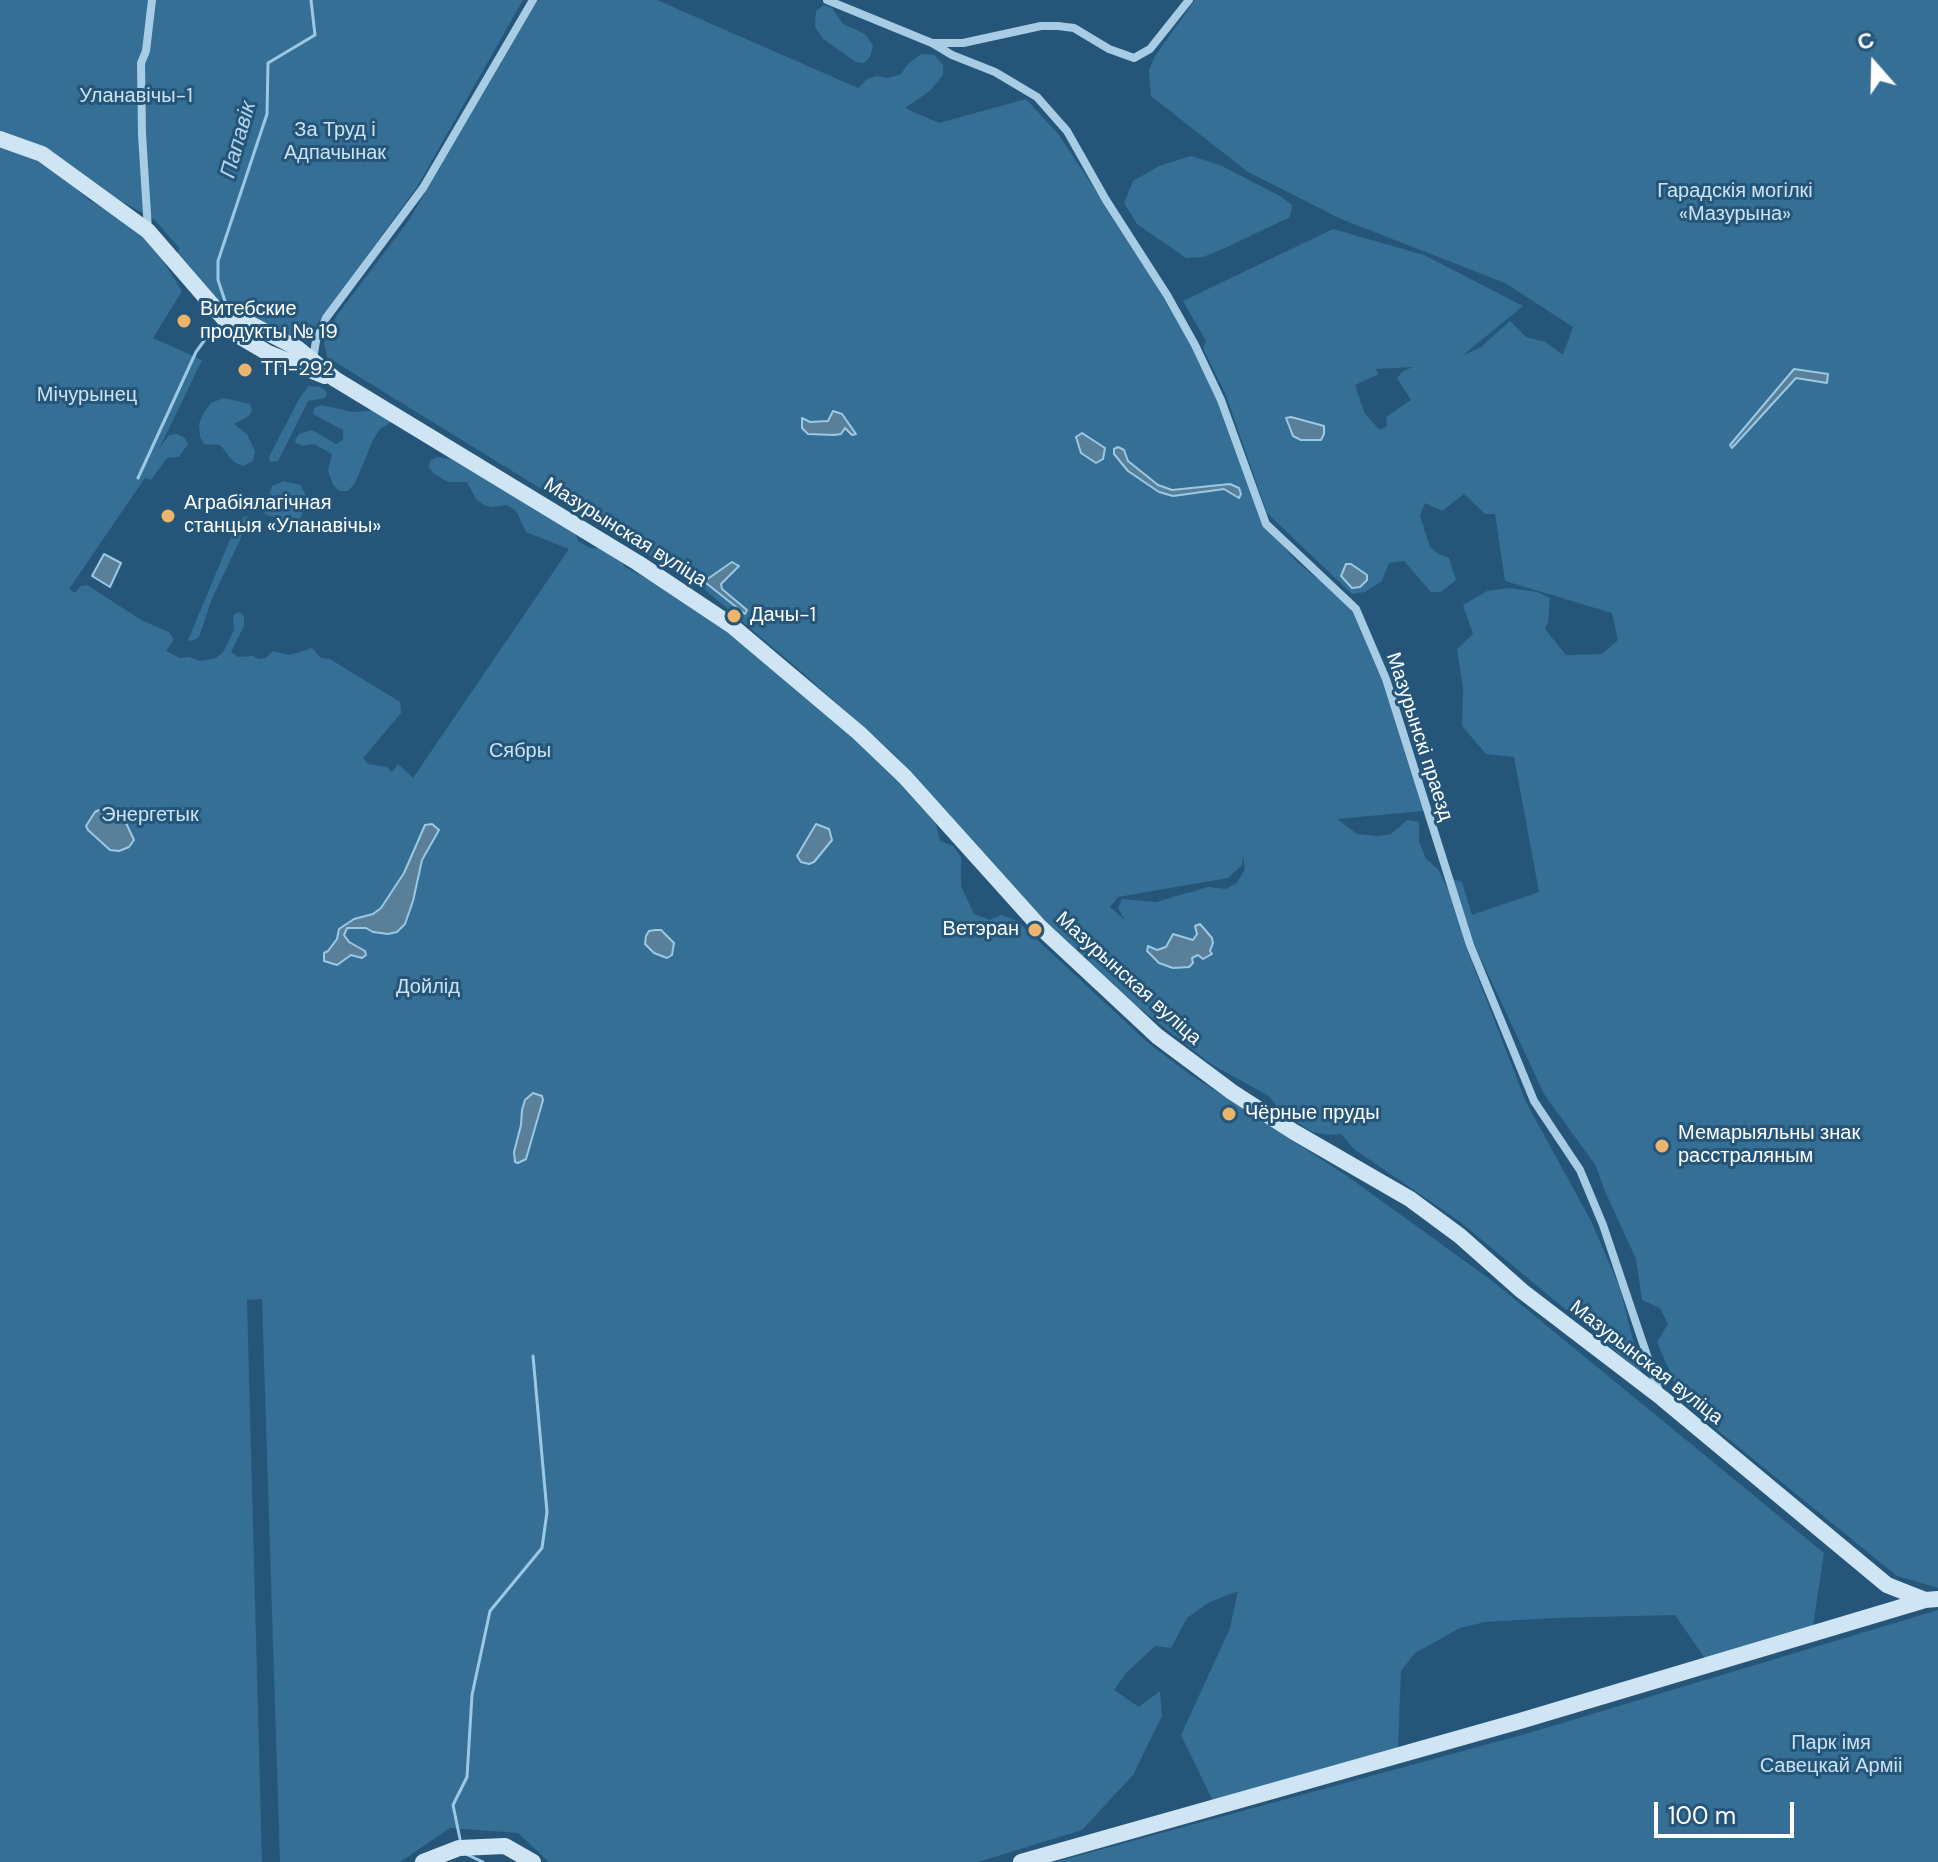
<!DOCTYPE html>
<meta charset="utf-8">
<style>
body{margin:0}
#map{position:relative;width:1938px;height:1862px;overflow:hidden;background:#255679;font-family:"DM Sans",sans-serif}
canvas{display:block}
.north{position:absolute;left:1834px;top:24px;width:80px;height:80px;-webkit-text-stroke:6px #255679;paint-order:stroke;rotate:340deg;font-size:22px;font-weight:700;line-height:32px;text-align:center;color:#fff}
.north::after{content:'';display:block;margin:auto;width:28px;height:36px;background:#fff;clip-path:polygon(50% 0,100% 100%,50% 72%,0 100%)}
.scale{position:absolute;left:1654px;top:1802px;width:140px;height:36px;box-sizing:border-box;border:4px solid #fff;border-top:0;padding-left:10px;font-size:24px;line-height:28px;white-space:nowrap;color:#fff;-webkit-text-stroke:6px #255679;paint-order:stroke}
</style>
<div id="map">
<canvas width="1938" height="1862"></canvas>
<div class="north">С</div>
<div class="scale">100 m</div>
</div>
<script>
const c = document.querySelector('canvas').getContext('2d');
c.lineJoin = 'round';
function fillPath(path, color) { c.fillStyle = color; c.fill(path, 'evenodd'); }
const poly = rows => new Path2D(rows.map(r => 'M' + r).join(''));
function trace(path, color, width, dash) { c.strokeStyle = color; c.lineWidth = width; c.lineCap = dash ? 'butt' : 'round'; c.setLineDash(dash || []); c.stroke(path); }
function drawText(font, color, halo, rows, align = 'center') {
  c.font = font + ' "DM Sans",sans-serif'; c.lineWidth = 6; c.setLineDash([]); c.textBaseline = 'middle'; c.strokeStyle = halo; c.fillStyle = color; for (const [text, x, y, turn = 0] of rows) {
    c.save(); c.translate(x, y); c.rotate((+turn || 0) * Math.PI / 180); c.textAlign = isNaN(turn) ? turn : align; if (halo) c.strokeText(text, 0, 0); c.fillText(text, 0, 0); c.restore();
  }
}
fillPath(poly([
 [0,0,523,0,417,187,310,334,303,340,233,312,222,299,216,303,176,254,180,249,155,220,0,133],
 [538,0,657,0,858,88,867,79,877,76,888,78,901,74,907,65,921,54,934,55,943,65,943,75,930,91,905,108,939,123,1026,99,1059,135,1142,261,1193,348,1219,401,1265,525,1297,562,1355,609,1385,681,1424,811,1337,819,1357,834,1378,836,1391,834,1407,820,1419,822,1419,841,1426,859,1438,869,1451,896,1466,947,1526,1102,1591,1221,1620,1288,1641,1372,1459,1221,1354,1149,1341,1134,1329,1135,1312,1132,1281,1112,1269,1096,1211,1064,1093,972,1026,902,894,754,796,667,704,589,327,357,324,343,337,315,409,220],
 [1243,855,1245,869,1237,883,1226,889,1208,887,1156,902,1122,899,1118,908,1125,920,1110,907,1118,897,1228,878,1242,865],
 [1203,926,1212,938,1211,954,1198,955,1169,964,1159,963,1153,956,1148,946,1157,950,1166,947,1168,941,1193,940],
 [1195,0,1938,0,1938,1588,1897,1576,1683,1402,1657,1342,1668,1324,1660,1308,1642,1300,1636,1259,1604,1189,1596,1166,1544,1094,1474,944,1452,879,1462,882,1472,915,1539,892,1514,757,1486,754,1462,726,1463,688,1457,649,1473,634,1463,605,1487,591,1509,588,1537,592,1550,598,1548,623,1545,629,1566,655,1602,654,1618,640,1612,613,1505,581,1495,514,1485,514,1464,494,1442,511,1425,503,1420,516,1430,547,1438,554,1449,558,1456,580,1441,592,1431,592,1404,561,1389,563,1382,581,1365,592,1352,594,1267,513,1225,393,1203,348,1206,341,1183,301,1333,229,1424,255,1523,306,1462,356,1481,347,1510,321,1526,337,1546,342,1563,355,1573,327,1505,283,1341,219,1248,172,1151,96,1149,70,1155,56],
 [1413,367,1403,371,1397,378,1411,400,1386,417,1387,426,1380,430,1365,414,1355,385,1379,374,1375,369],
 [824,5,832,8,843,24,865,34,873,45,870,57,864,63,856,62,822,38,815,27,816,11],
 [0,141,41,157,89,200,146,234,182,291,153,338,202,360,159,449,169,435,177,434,185,438,188,444,179,457,167,458,151,480,145,478,69,589,75,593,81,586,87,585,143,621,169,632,174,640,166,651,180,658,189,657,200,661,216,658,224,651,234,630,233,615,239,612,244,616,244,626,231,652,238,657,253,656,258,659,266,658,273,651,290,655,312,648,321,658,330,659,400,702,401,713,363,758,368,764,387,767,392,772,398,764,413,778,569,549,526,532,516,511,507,505,492,507,484,505,476,499,467,482,448,482,434,474,429,468,430,461,437,457,452,459,562,525,576,535,578,541,590,548,602,548,620,560,625,567,689,601,744,642,854,737,900,780,935,821,940,841,953,846,961,857,961,886,974,914,990,920,1001,915,1016,920,1147,1042,1188,1073,1347,1176,1491,1280,1824,1553,1812,1632,1706,1660,1675,1615,1555,1618,1485,1622,1460,1628,1415,1653,1401,1671,1398,1747,1213,1801,1181,1735,1230,1628,1238,1591,1208,1603,1187,1618,1171,1648,1155,1646,1126,1673,1114,1690,1139,1707,1160,1691,1162,1716,1133,1775,1082,1830,978,1862,549,1862,518,1833,450,1828,400,1862,280,1862,262,1299,247,1300,262,1862,0,1862],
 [1191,156,1220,165,1280,196,1292,205,1290,217,1225,248,1203,257,1186,258,1137,224,1124,203,1133,181,1159,166],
 [309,386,320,387,327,392,325,398,308,401,278,461,270,462,269,457,300,397],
 [224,398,250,404,252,411,249,416,234,424,247,434,255,451,253,461,243,466,234,462,220,445,204,444,200,437,199,424,203,414,211,403],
 [322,405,352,412,377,410,391,422,380,429,373,440,355,483,348,491,339,491,333,485,328,471,332,454,314,444,303,446,294,442,299,434,312,430,336,444,343,440,343,430,313,414,314,408],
 [284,481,300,485,306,495,305,506,300,520,294,525,265,514,263,510,273,507,275,501,269,496,272,486],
 [246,516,248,518,246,527,211,601,199,637,192,641,188,640,237,523],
 [1938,1610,1938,1862,1055,1862,1529,1733]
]), '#356f95');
const water = poly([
 [1794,369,1828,374,1827,383,1796,378,1732,448,1730,445,1794,369],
 [833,411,842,414,856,434,852,435,845,428,841,434,834,435,808,434,802,428,802,418,810,422,828,421,833,411],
 [1291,417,1324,426,1324,434,1321,440,1301,440,1293,436,1286,418,1291,417],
 [1082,433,1105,448,1103,459,1096,463,1081,453,1076,437,1082,433],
 [1118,447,1124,450,1128,461,1158,485,1172,490,1230,484,1239,488,1241,494,1239,498,1224,489,1173,496,1159,492,1128,471,1114,454,1114,449,1118,447],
 [104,554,121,563,110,587,92,576,104,554],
 [732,562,739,566,721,584,722,589,747,610,745,614,706,583,706,580,732,562],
 [1346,564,1351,564,1367,575,1367,580,1360,587,1352,588,1341,576,1346,564],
 [99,810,126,823,134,840,129,847,119,851,110,850,88,830,86,826,95,812,99,810],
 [432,824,439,830,422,860,413,901,405,924,397,932,388,934,373,932,366,928,347,928,344,935,349,942,365,951,366,955,362,958,351,955,337,965,324,961,324,953,328,951,337,939,339,929,354,919,373,914,381,908,404,873,425,825,432,824],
 [816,824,829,829,832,840,814,862,809,864,801,862,797,856,816,824],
 [1200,924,1212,938,1213,943,1210,951,1212,954,1203,959,1198,955,1192,958,1193,963,1189,967,1173,968,1159,963,1147,951,1148,946,1157,950,1166,947,1173,934,1193,940,1197,934,1195,926,1200,924],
 [655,930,661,930,674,943,672,955,667,958,654,953,645,944,646,936,649,931,655,930],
 [533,1093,542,1096,543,1100,526,1159,518,1163,515,1162,514,1152,521,1125,522,1110,525,1100,533,1093]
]);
fillPath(water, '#5a7f98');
trace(water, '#9bc8e4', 2);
trace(poly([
 [228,310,218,280,218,261,267,114,268,63,315,35,311,0],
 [138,478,196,352,209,334],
 [460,1839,453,1805,467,1777,472,1695,490,1611,542,1548,547,1512,533,1356],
 [468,1855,483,1862]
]), '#9bc8e4', 3);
trace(poly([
 [827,0,932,43,963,43,1041,26,1058,26,1074,28,1109,49,1134,58,1150,49,1189,0],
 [932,43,952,55,995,72,1037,97,1067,131,1106,200,1167,295,1195,345,1221,400,1266,524,1356,609,1386,679,1470,945,1534,1101,1580,1170,1603,1225,1659,1391],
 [148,230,142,134,141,63,146,51,152,0],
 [313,359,316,341,326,318,423,188,533,0]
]), '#a7cce4', 8);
trace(poly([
 [0,139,42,154,148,231,239,336,268,353,325,376],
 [225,321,245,321,297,348,335,379,638,563,731,625,859,733,905,777,1039,926,1157,1036,1232,1092,1294,1132,1410,1199,1460,1236,1522,1291,1662,1398,1887,1585,1925,1600,1938,1599],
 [423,1862,459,1848,505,1846,533,1862],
 [1021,1862,1520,1721,1925,1600]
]), '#d0e5f4', 16);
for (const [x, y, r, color] of [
 [184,321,8,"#edb46c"],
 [245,370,8,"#edb46c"],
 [168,516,8,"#edb46c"],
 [734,616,8,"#edb46c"],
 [1035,930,8,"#edb46c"],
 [1229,1114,8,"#edb46c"],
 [1662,1146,8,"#edb46c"]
]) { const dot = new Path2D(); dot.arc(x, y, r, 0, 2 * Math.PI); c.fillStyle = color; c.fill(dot); trace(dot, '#255679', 3); }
drawText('20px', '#cae3f3', '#255679', [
 ["Уланавічы-1",136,97],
 ["За Труд і",335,131],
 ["Адпачынак",335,154],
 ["Гарадскія могілкі",1735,192],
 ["«Мазурына»",1735,215],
 ["Мічурынец",87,396],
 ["Сябры",520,752],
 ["Энергетык",150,816],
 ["Дойлід",428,988],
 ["Парк імя",1831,1744],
 ["Савецкай Арміі",1831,1767]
]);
drawText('20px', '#fff', '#255679', [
 ["Витебские",200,310],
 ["продукты № 19",200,333],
 ["ТП-292",261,370],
 ["Аграбіялагічная",184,504],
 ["станцыя «Уланавічы»",184,527],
 ["Дачы-1",750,616],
 ["Ветэран",1019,930,"right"],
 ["Чёрные пруды",1245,1114],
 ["Мемарыяльны знак",1678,1134],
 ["расстраляным",1678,1157]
], 'left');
drawText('20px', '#fff', '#255679', [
 ["Мазурынская вуліца",625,533,32],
 ["Мазурынскі праезд",1419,737,72],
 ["Мазурынская вуліца",1128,979,42],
 ["Мазурынская вуліца",1646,1363,38]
]);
drawText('italic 22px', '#b2d5ec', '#255679', [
 ["Папавік",239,140,-74]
]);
</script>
